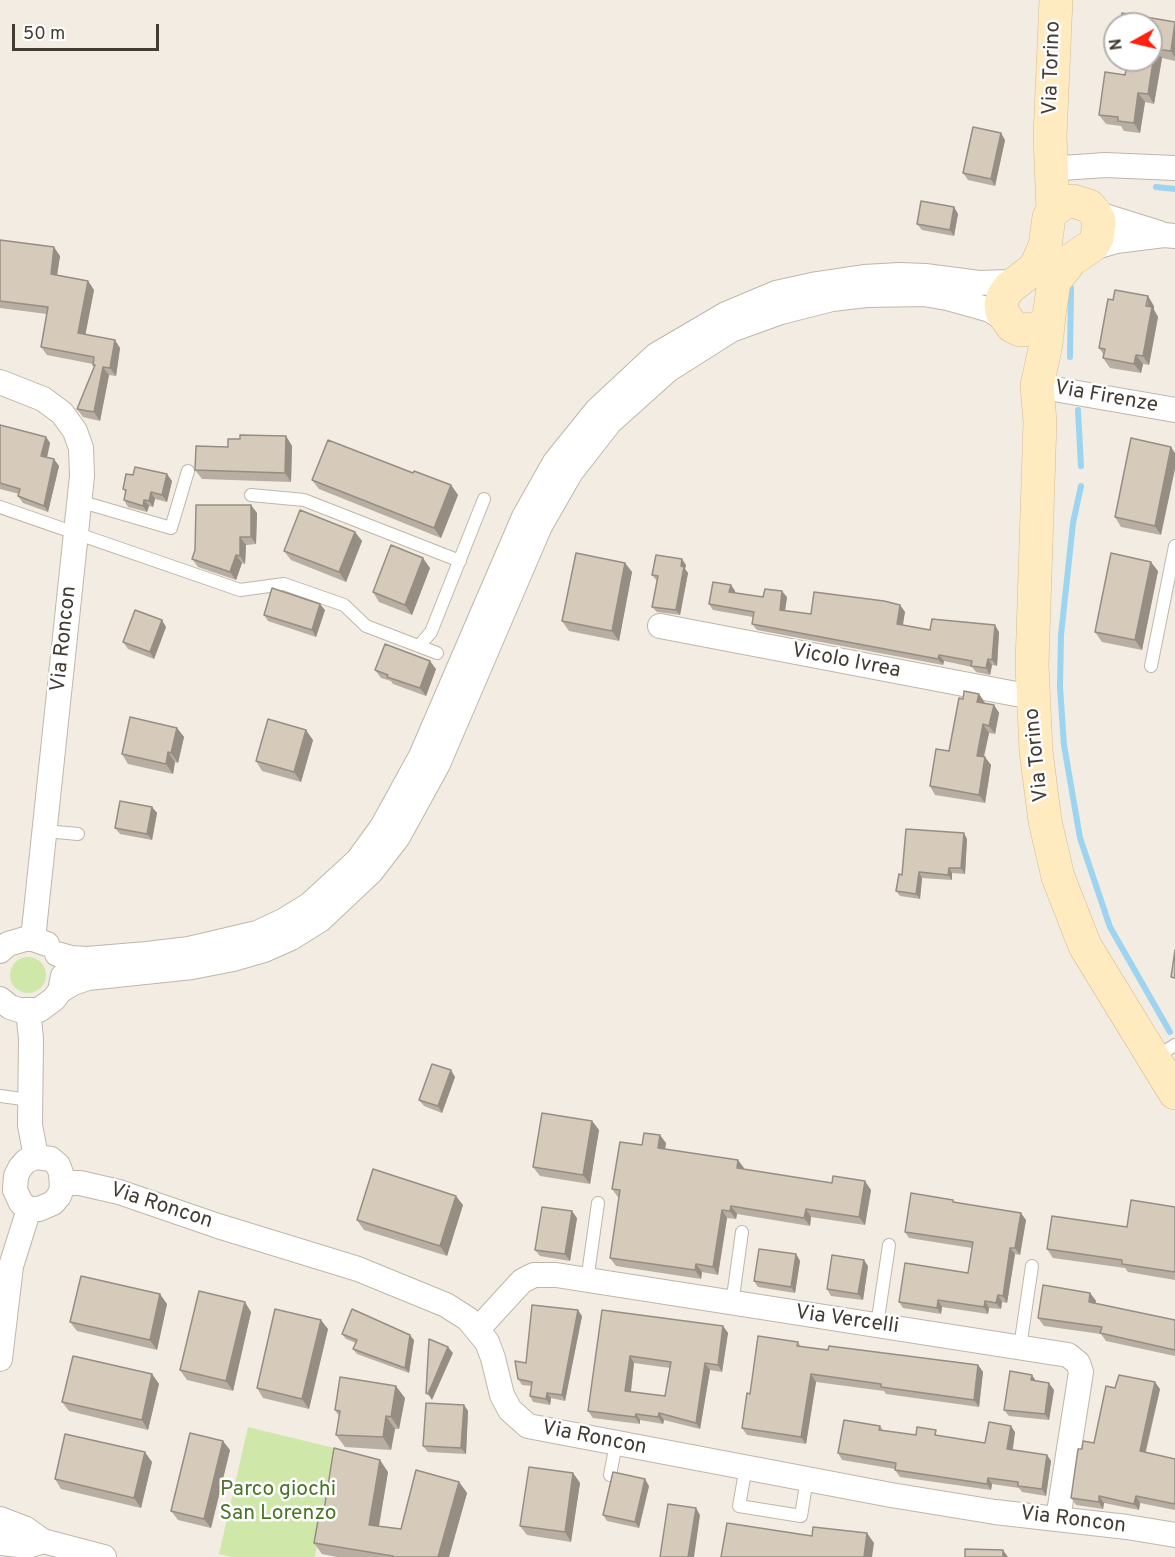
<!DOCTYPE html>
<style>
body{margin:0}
#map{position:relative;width:1175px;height:1557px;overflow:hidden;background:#f2ece3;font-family:Overpass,sans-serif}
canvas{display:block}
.north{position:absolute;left:1103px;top:12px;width:60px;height:60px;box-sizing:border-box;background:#fff;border:2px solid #b4b1ad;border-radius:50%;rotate:262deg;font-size:16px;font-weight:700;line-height:24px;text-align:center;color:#433c33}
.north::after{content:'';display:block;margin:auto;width:21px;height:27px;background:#fd220f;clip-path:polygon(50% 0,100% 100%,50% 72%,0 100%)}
.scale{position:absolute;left:12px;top:24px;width:147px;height:27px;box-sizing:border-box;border:3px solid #433c33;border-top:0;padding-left:8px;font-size:18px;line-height:21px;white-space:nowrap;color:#433c33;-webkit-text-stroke:4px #fff;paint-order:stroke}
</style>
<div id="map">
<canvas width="1175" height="1557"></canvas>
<div class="north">N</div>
<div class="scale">50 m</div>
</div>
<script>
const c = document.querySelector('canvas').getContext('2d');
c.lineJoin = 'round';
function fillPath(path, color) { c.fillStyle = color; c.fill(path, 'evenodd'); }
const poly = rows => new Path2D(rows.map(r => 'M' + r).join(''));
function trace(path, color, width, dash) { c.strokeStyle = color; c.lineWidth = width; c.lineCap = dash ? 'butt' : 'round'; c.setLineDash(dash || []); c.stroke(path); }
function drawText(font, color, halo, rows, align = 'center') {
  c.font = font + ' Overpass,sans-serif'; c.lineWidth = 5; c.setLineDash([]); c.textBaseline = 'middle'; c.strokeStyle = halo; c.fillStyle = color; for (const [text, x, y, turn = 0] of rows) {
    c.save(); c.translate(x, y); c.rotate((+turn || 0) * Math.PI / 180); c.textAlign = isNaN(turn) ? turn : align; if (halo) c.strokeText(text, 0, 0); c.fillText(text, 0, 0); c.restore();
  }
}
fillPath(poly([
 '10 975a18 18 0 1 1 36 0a18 18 0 1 1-36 0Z',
 [248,1427,334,1448,315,1557,232,1557,219,1554]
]), '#d0e7aa');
trace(poly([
 [1156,187,1175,189],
 [1070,357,1071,288],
 [1078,410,1081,466],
 [1081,486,1073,523,1061,635,1060,687,1064,745,1080,838,1110,927,1170,1032]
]), '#9dd4f0', 6);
const lane = poly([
 [251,495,304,500,460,561],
 [79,501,171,528,188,471],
 [0,507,240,590,284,584,344,605,366,626,437,653],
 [419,646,431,632,484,499],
 [1151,666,1175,546],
 [45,831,78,834],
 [1156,1057,1175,1045],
 [0,1096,30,1100],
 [587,1281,598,1203],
 [732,1304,742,1232],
 [877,1325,889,1245],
 [1020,1347,1032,1266],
 [746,1467,739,1506,801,1516,807,1478],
 [610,1475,616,1444]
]);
const street = poly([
 [1062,168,1105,165,1175,168],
 [1095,213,1159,233],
 [1086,250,1116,241,1164,235,1175,236],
 [0,382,43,399,62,413,75,431,81,448,82,476,33,939],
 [1037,386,1175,410],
 [660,626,1016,694,1032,695],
 [0,951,8,944,25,939,33,939,47,944],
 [57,954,71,958,87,959,147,954,189,949,257,933,283,921,309,905,358,860,382,827,421,756,524,517,555,462,597,410,656,355,726,314,776,293,817,284,864,277,900,275,925,276,979,283,1007,282,1022,279],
 [60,991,73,983,88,978,192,967,233,959,264,950,291,938,320,920,371,872,398,837,438,764,540,526,571,472,610,422,668,370,731,330,781,312,832,299,866,295,924,294,947,298,976,306,990,310,1006,320],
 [0,999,10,1007,19,1010,39,1010,54,999,60,991,63,976],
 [28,1011,31,1038,30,1125,36,1157],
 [36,1157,51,1159,58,1165,61,1173,62,1188,59,1196,53,1203,39,1209,29,1209,21,1203,15,1190,16,1176,20,1168,26,1161,36,1157],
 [62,1183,80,1183,119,1192,218,1226,358,1269,446,1305,468,1319,487,1342,493,1358,502,1395,510,1410,528,1426,891,1495,995,1512,1127,1527,1175,1535],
 [478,1329,522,1281,534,1275,556,1275,1068,1355,1078,1363,1081,1372,1058,1519],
 [0,1359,11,1266,29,1209],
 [0,1519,26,1529,43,1541,104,1557],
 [0,1543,28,1546,43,1541]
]);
const secondary = poly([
 [1073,201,1089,206,1095,213,1099,221,1097,238,1093,245,1071,260,1054,282,1049,316,1044,324,1037,329,1020,330,1012,326,1002,312,1001,304,1004,295,1009,288,1035,268,1045,246,1049,217,1053,211,1065,202,1073,201],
 [1053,211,1050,136,1056,0],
 [1049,316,1046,344,1037,386,1040,422,1032,665,1036,751,1045,821,1058,877,1085,946,1175,1093]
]);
trace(lane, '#c0b6a8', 14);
trace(street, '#c0b6a8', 26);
trace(secondary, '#d3bd91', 34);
trace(lane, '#fff', 12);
trace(street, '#fff', 24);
trace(secondary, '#ffebbf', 33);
fillPath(poly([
 [1175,22,1175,61,1162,58,1154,104,1145,102,1140,133,1124,131,1121,126,1106,124,1099,115,1125,75,1151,24],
 [1005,140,995,186,968,180,963,173],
 [954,207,958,214,954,236,922,230,917,224],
 [0,240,60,256,57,275,88,281,94,290,85,335,120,348,116,376,109,375,100,421,83,417,77,409,94,367,93,364,47,355,41,347,47,314,0,308],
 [1154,306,1154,310,1158,317,1149,365,1143,364,1141,373,1110,368,1103,358,1104,355,1099,348],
 [0,425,46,437,50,443,47,457,59,466,48,512,23,503,18,496,19,494,0,489],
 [286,436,292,446,291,482,202,479,195,470,240,439],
 [1131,438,1161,535,1121,527,1115,517],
 [413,473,451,485,458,495,441,538,319,489,312,480],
 [133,475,172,481,167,502,155,499,153,507,149,506,147,512,128,507,124,500,126,493,123,489],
 [257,513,256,544,246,545,245,564,242,563,236,580,198,567,192,559],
 [355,532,362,541,346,582,291,560,284,551],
 [625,563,632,572,619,641,569,631,562,621],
 [686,565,685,569,688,573,680,615,657,612,652,607,657,581,652,575],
 [430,568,412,615,379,602,373,592],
 [1158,571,1142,650,1102,642,1095,632],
 [731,585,735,591,735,593,763,597,787,597,785,611,811,614,900,605,905,612,902,625,930,630,999,632,997,666,992,665,990,675,976,672,972,667,944,661,943,665,757,630,752,624,753,617,713,610,709,604],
 [325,610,316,637,268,621,264,615],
 [166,627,154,659,128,649,123,642],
 [436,669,426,696,393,684,391,681,381,678,375,670],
 [979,694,985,703,994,705,999,713,995,734,989,733,984,757,991,765,985,803,935,795,930,786,949,751,963,699],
 [177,728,184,737,178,763,175,762,173,774,128,764,122,754],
 [313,740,301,782,262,771,256,761],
 [152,807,157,813,152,840,120,834,115,828],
 [967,839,965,874,952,873,952,880,922,878,920,899,900,896,896,891,902,875],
 [455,1077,442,1113,424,1106,419,1100],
 [592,1121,599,1130,590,1184,540,1176,533,1167],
 [666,1143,665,1149,744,1168,744,1169,871,1190,865,1225,811,1217,810,1226,737,1214,736,1219,727,1218,718,1275,702,1272,701,1279,616,1266,610,1258,619,1198,618,1197,612,1189,642,1145],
 [956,1203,1026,1220,1020,1255,1015,1254,1007,1303,1002,1302,1001,1309,989,1308,988,1314,942,1307,941,1314,903,1308,899,1302,968,1273,972,1248,909,1238,905,1232],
 [463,1205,447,1256,364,1230,357,1220],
 [1175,1207,1175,1280,1128,1272,1125,1268,1053,1258,1047,1249,1127,1227],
 [577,1218,570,1261,540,1256,535,1250],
 [796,1254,800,1261,795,1293,758,1287,754,1281],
 [868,1266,863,1300,831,1296,827,1289],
 [1090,1293,1096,1301,1095,1303,1175,1320,1175,1356,1106,1341,1101,1334,1044,1326,1038,1318],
 [167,1304,157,1350,77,1331,70,1322],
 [602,1310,723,1326,728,1333,722,1372,710,1370,700,1429,664,1420,663,1424,640,1420,640,1424,593,1418,588,1411],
 [634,1363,670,1368,665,1396,631,1392],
 [251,1312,233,1391,187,1380,180,1370],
 [582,1316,565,1401,551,1398,550,1405,533,1402,530,1396,532,1386,522,1385,518,1379,526,1363],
 [328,1329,309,1409,263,1398,257,1388],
 [342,1334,414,1340,409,1373,357,1354,353,1349,356,1343,346,1339],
 [798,1342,801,1347,978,1365,983,1372,979,1407,886,1394,884,1391,816,1382,806,1444,747,1435,742,1428],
 [152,1374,159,1384,148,1430,69,1411,62,1402],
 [1036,1381,1054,1390,1049,1420,1009,1416,1004,1410],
 [1115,1388,1160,1389,1146,1452,1175,1459,1175,1510,1140,1503,1139,1510,1104,1503,1103,1509,1076,1505,1071,1498,1082,1449,1094,1443],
 [405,1398,399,1429,395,1429,391,1450,345,1447,336,1435,339,1416,335,1410],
 [464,1405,468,1411,466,1454,428,1452,423,1446],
 [880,1426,883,1430,916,1435,940,1436,985,1443,1015,1432,1012,1450,1047,1455,1051,1461,1046,1496,1022,1492,1019,1488,992,1484,991,1490,900,1477,895,1470,895,1469,842,1460,838,1453],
 [230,1450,211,1528,178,1520,171,1511],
 [152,1462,141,1508,61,1489,55,1479],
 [388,1472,379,1526,401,1529,459,1482,467,1493,449,1557,337,1557,322,1554,314,1543,323,1516],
 [573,1473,580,1483,571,1542,527,1535,520,1526],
 [649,1486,639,1528,607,1521,603,1515]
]), '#b8aea1');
fillPath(poly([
 [1175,27,1175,57,1171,51],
 [1155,49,1162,58,1154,104,1148,94],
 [1138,93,1145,102,1140,133,1134,123],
 [1001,133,1005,140,995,186,991,179],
 [954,207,958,214,954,236,950,230],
 [54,247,60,256,56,282,51,274],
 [88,281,94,290,84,342,78,333],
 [1148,296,1154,306,1154,310,1158,317,1149,365,1143,356],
 [115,340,120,348,116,376,110,368],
 [1136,355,1143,364,1141,373,1134,364],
 [103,367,109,375,100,421,94,412],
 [286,436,292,446,291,482,285,473],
 [46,437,50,443,46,462,41,456],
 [1171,447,1175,453,1175,469,1161,535,1155,526],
 [54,459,59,466,48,512,44,506],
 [167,474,172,481,167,502,162,495],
 [451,485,458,495,441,538,434,528],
 [151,492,155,499,153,507,149,501],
 [144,500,149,506,147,512,143,506],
 [251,505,257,513,256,544,251,537],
 [355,532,362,541,346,582,339,572],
 [240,537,246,545,245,564,240,556],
 [236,555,242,563,236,580,230,572],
 [423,558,430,568,412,615,405,605],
 [682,559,686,565,685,569,688,573,680,615,676,610],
 [1151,562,1158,571,1142,650,1135,640],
 [625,563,632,572,619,641,612,631],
 [731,585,735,591,734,598,729,592],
 [782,591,787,597,784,617,780,610],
 [320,604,325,610,316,637,312,630],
 [900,605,905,612,902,631,897,624],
 [162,620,166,627,154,659,150,652],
 [995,625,999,632,997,666,992,660],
 [939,655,944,661,943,665,938,659],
 [988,659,992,665,990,675,986,668],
 [430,661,436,669,426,696,420,688],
 [979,694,985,703,983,710,977,702],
 [994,705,999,713,995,734,989,726],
 [983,724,989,733,982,764,977,756],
 [177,728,184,737,178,763,171,753],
 [306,730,313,740,301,782,294,772],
 [168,752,175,762,173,774,166,764],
 [985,757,991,765,985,803,979,795],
 [152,807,157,813,152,840,147,834],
 [964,833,967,839,965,874,961,868],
 [949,868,952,873,952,880,948,875],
 [919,872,922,878,920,899,916,894],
 [451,1070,455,1077,442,1113,438,1106],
 [592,1121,599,1130,590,1184,583,1175],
 [660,1135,666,1143,664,1156,658,1148],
 [738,1160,744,1168,742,1176,737,1168],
 [865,1181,871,1190,865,1225,859,1217],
 [456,1196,463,1205,447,1256,440,1246],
 [731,1206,737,1214,736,1219,730,1211],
 [806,1209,811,1217,810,1226,804,1218],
 [722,1210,727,1218,718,1275,713,1267],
 [572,1211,577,1218,570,1261,565,1254],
 [1021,1213,1026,1220,1020,1255,1015,1248],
 [1010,1248,1015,1254,1007,1303,1003,1296],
 [796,1254,800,1261,795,1293,791,1287],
 [864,1260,868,1266,863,1300,858,1294],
 [696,1264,702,1272,701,1279,695,1270],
 [1090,1293,1096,1301,1094,1310,1089,1302],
 [160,1294,167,1304,157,1350,150,1340],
 [998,1295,1002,1302,1001,1309,996,1303],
 [938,1300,942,1307,941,1314,937,1308],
 [985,1301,989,1308,988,1314,984,1307],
 [245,1302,251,1312,233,1391,226,1381],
 [578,1310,582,1316,565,1401,562,1395],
 [321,1320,328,1329,309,1409,302,1399],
 [723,1326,728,1333,722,1372,718,1365],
 [410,1335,414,1340,409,1373,405,1368],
 [448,1347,453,1353,432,1400,428,1394],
 [630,1356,634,1363,630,1398,625,1391],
 [705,1363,710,1370,700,1429,696,1423],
 [978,1365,983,1372,979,1407,974,1400],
 [152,1374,159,1384,148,1430,142,1420],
 [811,1374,816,1382,806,1444,801,1437],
 [1032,1375,1036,1381,1031,1380],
 [1155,1382,1160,1389,1144,1457,1140,1451],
 [1049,1383,1054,1390,1049,1420,1045,1414],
 [396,1386,405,1398,399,1429,391,1417],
 [547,1393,551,1398,550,1405,546,1399],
 [464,1405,468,1411,466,1454,461,1448],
 [659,1413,664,1420,663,1424,658,1417],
 [636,1414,640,1420,640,1424,635,1417],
 [386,1416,395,1429,391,1450,383,1437],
 [1011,1426,1015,1432,1012,1456,1007,1449],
 [223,1441,230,1450,211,1528,204,1519],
 [145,1452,152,1462,141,1508,134,1498],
 [1047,1455,1051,1461,1046,1496,1042,1489],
 [380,1460,388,1472,377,1537,369,1525],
 [573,1473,580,1483,571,1542,565,1532],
 [988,1478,992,1484,991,1490,987,1484],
 [645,1479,649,1486,639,1528,635,1522],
 [459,1482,467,1493,449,1557,438,1557],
 [1099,1496,1104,1503,1103,1509,1099,1502],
 [1136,1496,1140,1503,1139,1510,1134,1504],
 [696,1508,700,1515,694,1557,688,1557],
 [867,1533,874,1543,872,1557,864,1557],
 [1003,1550,1008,1557,1003,1557]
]), '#968d83');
const building = poly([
 [1122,13,1175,22,1171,51,1155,49,1148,94,1138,93,1134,123,1118,121,1118,117,1099,115,1105,72,1125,75,1128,60,1151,60,1151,24,1120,24,1122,13],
 [973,127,1001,133,991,179,963,173,973,127],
 [921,201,954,207,950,230,917,224,921,201],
 [0,240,54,247,51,274,88,281,78,333,115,340,110,368,103,367,94,412,77,409,95,365,93,365,94,357,41,347,48,307,0,301,0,240],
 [1115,290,1148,296,1146,306,1152,307,1143,356,1136,355,1134,364,1103,358,1105,349,1099,348,1108,299,1113,300,1115,290],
 [0,425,46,437,41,456,54,459,44,506,18,496,20,489,0,483,0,425],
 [240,435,286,436,285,473,195,470,196,446,228,447,228,439,240,439,240,435],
 [1131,438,1171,447,1155,526,1115,517,1131,438],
 [328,440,413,473,414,471,451,485,434,528,312,480,328,440],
 [135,467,167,474,162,495,151,492,149,501,144,500,143,506,124,500,126,490,123,489,126,474,133,475,135,467],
 [196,505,251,505,251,537,240,537,240,556,236,555,230,572,192,559,195,550,196,505],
 [300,510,355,532,339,572,284,551,300,510],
 [391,545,423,558,405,605,373,592,391,545],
 [576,553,625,563,612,631,562,621,576,553],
 [1111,553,1151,562,1135,640,1095,632,1111,553],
 [656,555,682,559,681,566,684,567,676,610,652,607,658,576,652,575,656,555],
 [713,582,731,585,729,592,763,597,765,589,782,591,780,610,811,614,814,592,884,601,900,605,897,624,930,630,932,619,995,625,992,660,988,659,986,668,971,666,972,661,939,655,938,659,752,624,754,612,709,604,713,582],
 [272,588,320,604,312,630,264,615,272,588],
 [135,610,162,620,150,652,123,642,135,610],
 [385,644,430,661,420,688,387,677,388,675,375,670,385,644],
 [964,691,979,694,977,702,994,705,989,726,983,724,977,756,985,757,979,795,930,786,936,749,949,751,959,698,963,699,964,691],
 [130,717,177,728,171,753,168,752,166,764,122,754,130,717],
 [268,719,306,730,294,772,256,761,268,719],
 [120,801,152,807,147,834,115,828,120,801],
 [906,829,964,833,961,868,949,868,948,875,919,872,916,894,896,891,899,874,902,875,906,829],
 [1175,950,1175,978,1171,977,1175,950],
 [432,1064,451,1070,438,1106,419,1100,432,1064],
 [542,1113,592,1121,583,1175,533,1167,542,1113],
 [644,1133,660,1135,658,1148,738,1160,737,1168,832,1183,833,1176,865,1181,859,1217,806,1209,804,1218,731,1206,730,1211,722,1210,713,1267,696,1264,695,1270,610,1258,620,1190,612,1189,620,1142,642,1145,644,1133],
 [373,1169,456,1196,440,1246,357,1220,373,1169],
 [911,1193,953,1200,953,1202,1021,1213,1015,1248,1010,1248,1003,1296,998,1295,996,1303,985,1301,984,1307,938,1300,937,1308,899,1302,905,1263,968,1273,973,1242,905,1232,911,1193],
 [1131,1200,1175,1207,1175,1272,1122,1264,1122,1260,1047,1249,1052,1216,1127,1227,1131,1200],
 [542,1207,572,1211,565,1254,535,1250,542,1207],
 [759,1249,796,1254,791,1287,754,1281,759,1249],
 [832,1255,864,1260,858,1294,827,1289,832,1255],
 [81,1276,160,1294,150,1340,70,1322,81,1276],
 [1043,1285,1090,1293,1089,1302,1175,1320,1175,1350,1100,1333,1102,1327,1038,1318,1043,1285],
 [199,1291,245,1302,226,1381,180,1370,199,1291],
 [532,1305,578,1310,562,1395,547,1393,546,1399,530,1396,532,1382,518,1379,515,1361,526,1363,532,1305],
 [275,1309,321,1320,302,1399,257,1388,275,1309],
 [352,1309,410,1335,405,1368,353,1349,357,1340,342,1334,352,1309],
 [602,1310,723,1326,718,1365,705,1363,696,1423,659,1413,658,1417,636,1414,635,1417,588,1411,602,1310],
 [630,1356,671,1362,665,1396,625,1391,630,1356],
 [758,1336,798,1342,797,1346,828,1350,829,1346,978,1365,974,1400,881,1387,881,1384,811,1374,801,1437,742,1428,747,1393,750,1394,758,1336],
 [429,1339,448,1347,428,1394,426,1393,429,1339],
 [73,1356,152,1374,142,1420,62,1402,73,1356],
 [1010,1371,1032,1375,1031,1380,1049,1383,1045,1414,1004,1410,1010,1371],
 [1119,1375,1155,1382,1140,1451,1175,1459,1175,1504,1136,1496,1134,1504,1099,1496,1099,1502,1071,1498,1078,1449,1082,1449,1083,1441,1094,1443,1106,1386,1115,1388,1119,1375],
 [340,1377,396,1386,391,1417,386,1416,383,1437,336,1435,340,1411,335,1410,340,1377],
 [426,1403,464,1405,461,1448,423,1446,426,1403],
 [844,1420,880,1426,879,1430,916,1435,917,1427,936,1430,935,1435,985,1443,989,1422,1011,1426,1007,1449,1047,1455,1042,1489,1018,1486,1018,1482,988,1478,987,1484,895,1470,896,1463,838,1453,844,1420],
 [190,1433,223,1441,204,1519,171,1511,190,1433],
 [65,1434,145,1452,134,1498,55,1479,65,1434],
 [334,1448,380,1460,369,1525,401,1529,416,1470,459,1482,438,1557,393,1557,393,1556,314,1543,319,1515,323,1516,334,1448],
 [529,1467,573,1473,565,1532,520,1526,529,1467],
 [613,1472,645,1479,635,1522,603,1515,613,1472],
 [668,1504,696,1508,688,1557,660,1557,668,1504],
 [727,1523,812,1536,813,1527,867,1533,864,1557,721,1557,727,1523],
 [965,1549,1003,1550,1003,1557,965,1557,965,1549]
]);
fillPath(building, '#d6cabb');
trace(building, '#968d83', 1.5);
drawText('21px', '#433c33', '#fff', [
 ["Via Torino",1053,68,-88],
 ["Via Firenze",1106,398,10],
 ["Via Roncon",65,639,-84],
 ["Vicolo Ivrea",846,662,11],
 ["Via Torino",1038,755,-96],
 ["Via Roncon",161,1207,18],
 ["Via Vercelli",847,1321,8],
 ["Via Roncon",594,1439,11],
 ["Via Roncon",1073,1521,7]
]);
drawText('21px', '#4a7526', '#fff', [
 ["Parco giochi",278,1491],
 ["San Lorenzo",278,1515]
]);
</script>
